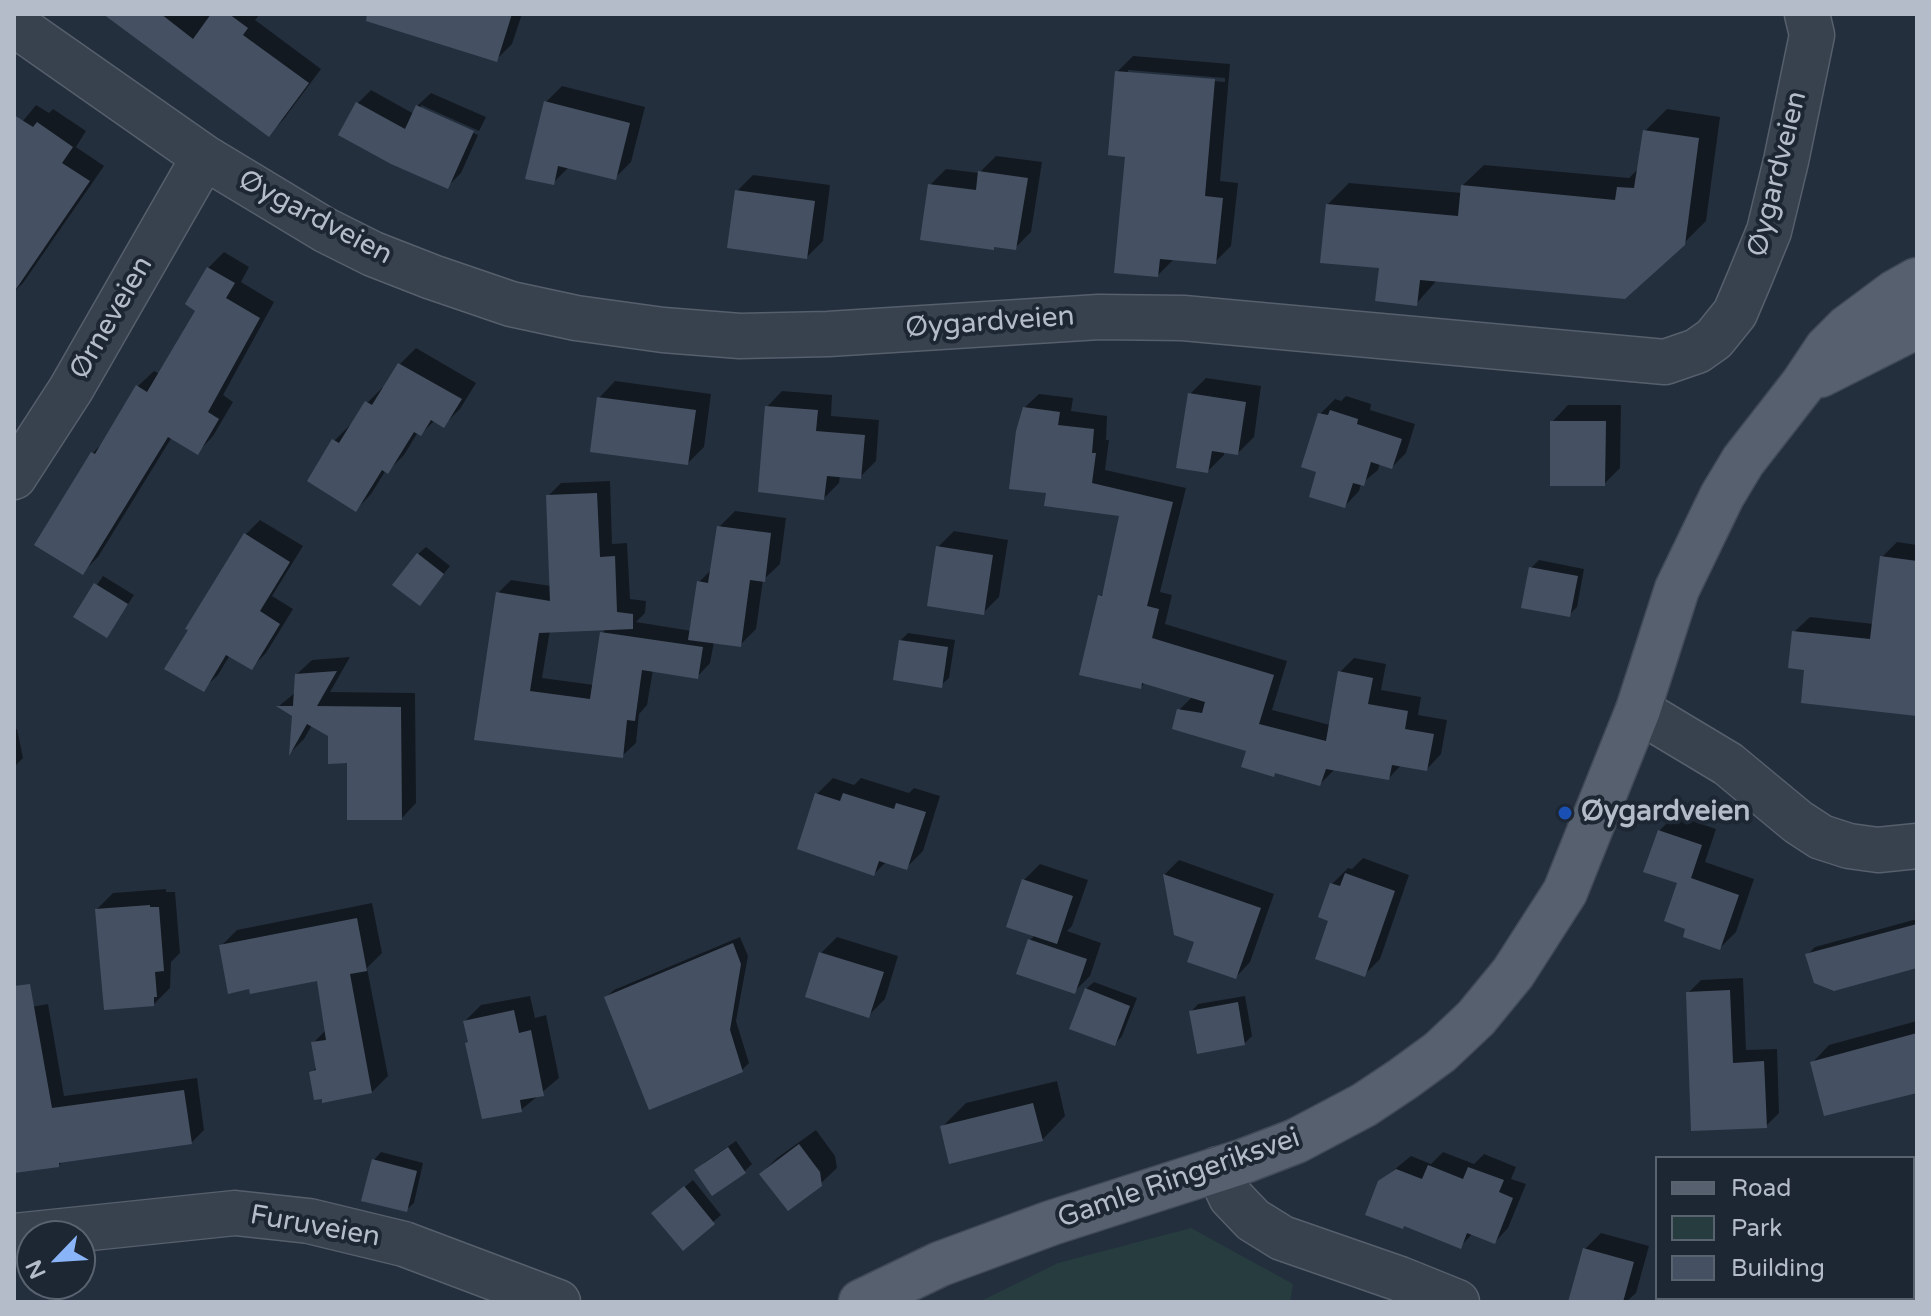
<!DOCTYPE html>
<meta charset="utf-8">
<style>
body{margin:0}
#map{position:relative;width:1931px;height:1316px;overflow:hidden;background:#242f3e;font-family:"Varela Round",sans-serif}
canvas{display:block}
.frame{position:absolute;inset:0;border:16px solid #b4bcc9;pointer-events:none}
.legend{position:absolute;left:1655px;top:1156px;width:260px;height:144px;box-sizing:border-box;background:#1d2633;border:2px solid #59626f;margin:0;padding:10px 14px;list-style:none;font-size:24px;color:#b4bcc9}
.legend li{display:flex;align-items:center;gap:16px;height:40px}
.legend b{width:40px;border:2px solid #59626f}
.north{position:absolute;left:16px;top:1220px;width:80px;height:80px;box-sizing:border-box;background:#1d2633;border:2px solid #59626f;border-radius:50%;rotate:245deg;font-size:22px;font-weight:700;line-height:32px;text-align:center;color:#b4bcc9}
.north::after{content:'';display:block;margin:auto;width:28px;height:36px;background:#8ab4f8;clip-path:polygon(50% 0,100% 100%,50% 72%,0 100%)}
</style>
<div id="map">
<canvas width="1931" height="1316"></canvas>
<div class="frame"></div>
<ul class="legend">
<li><b style="height:10px;background:#56606e"></b>Road</li>
<li><b style="height:22px;background:#263c3f"></b>Park</li>
<li><b style="height:22px;background:#455162"></b>Building</li>
</ul>
<div class="north">N</div>
</div>
<script>
const c = document.querySelector('canvas').getContext('2d');
c.lineJoin = 'round';
function fillPath(path, color) { c.fillStyle = color; c.fill(path, 'evenodd'); }
const poly = rows => new Path2D(rows.map(r => 'M' + r).join(''));
function trace(path, color, width, dash) { c.strokeStyle = color; c.lineWidth = width; c.lineCap = dash ? 'butt' : 'round'; c.setLineDash(dash || []); c.stroke(path); }
function drawText(font, color, halo, rows, align = 'center') {
  c.font = font + ' "Varela Round",sans-serif'; c.lineWidth = 8; c.setLineDash([]); c.textBaseline = 'middle'; c.strokeStyle = halo; c.fillStyle = color; for (const [text, x, y, turn = 0] of rows) {
    c.save(); c.translate(x, y); c.rotate((+turn || 0) * Math.PI / 180); c.textAlign = isNaN(turn) ? turn : align; if (halo) c.strokeText(text, 0, 0); c.fillText(text, 0, 0); c.restore();
  }
}
fillPath(poly([
 [1191,1228,1293,1284,1290,1302,979,1302,1058,1263]
]), '#263c3f');
fillPath(poly([
 [106,14,260,14,255,20,321,69,283,120,269,134],
 [422,14,522,14,512,44,496,60],
 [1133,56,1230,64,1220,181,1238,183,1231,246,1215,262,1175,258,1158,275,1128,155,1117,72],
 [1128,70,1225,78,1225,82,1128,74],
 [562,86,645,107,631,162,615,178,570,166,553,183,546,102],
 [371,90,414,114,417,106,431,93,486,117,479,131,421,105,421,110,478,135,461,173,447,187,358,103],
 [36,105,49,113,53,109,86,131,76,147,104,166,23,283,14,292,14,132],
 [1667,109,1720,117,1706,221,1683,244,1438,279,1416,304,1327,205,1349,183,1462,193,1462,186,1484,165,1629,178,1640,167,1645,131],
 [996,156,1042,162,1031,232,1015,248,996,245,993,248,930,185,946,169,979,173],
 [753,175,830,185,823,241,807,257,737,191],
 [224,252,249,267,241,282,274,302,223,395,233,402,213,436,198,452,172,437,98,557,82,573,93,453,106,439,138,386,154,371,160,374,198,310,208,268],
 [416,348,476,383,460,409,444,425,435,420,421,434,418,432,404,455,388,471,386,470,371,494,356,510,334,441,350,425,352,426,367,403,383,387,385,388,400,364],
 [1206,378,1261,386,1254,437,1238,453,1224,451,1224,455,1208,471,1190,394],
 [615,381,711,394,704,447,688,463,599,398],
 [782,391,832,395,831,416,879,420,876,461,860,477,840,475,839,483,824,498,767,407],
 [1039,394,1073,398,1071,411,1107,416,1106,440,1109,440,1105,470,1186,488,1160,592,1172,595,1165,624,1287,661,1272,710,1330,725,1340,672,1354,658,1386,664,1381,690,1421,697,1418,715,1447,720,1441,754,1427,769,1402,764,1389,778,1335,769,1320,784,1277,771,1248,750,1179,710,1193,696,1145,682,1141,687,1100,596,1105,591,1122,514,1048,492,1024,408],
 [1346,396,1371,404,1370,410,1415,424,1406,453,1392,467,1380,463,1378,470,1361,484,1359,491,1345,506,1319,471,1320,414,1335,399,1341,401],
 [1568,405,1621,405,1620,468,1604,484,1552,422],
 [610,481,612,544,627,543,630,599,646,601,645,613,636,622,692,631,699,582,713,568,719,527,735,511,786,518,780,564,763,580,756,629,740,645,714,642,710,663,697,677,653,670,647,705,639,714,636,743,622,756,476,738,498,593,511,580,551,586,548,496,561,483],
 [607,628,602,633,594,685,542,678,550,630],
 [260,520,303,546,272,596,293,609,266,653,251,668,230,655,218,675,203,689,246,534],
 [954,531,1008,540,999,597,983,613,938,547],
 [1897,542,1917,545,1917,714,1806,668,1794,632,1810,617,1874,624,1882,557],
 [426,547,450,566,420,604,418,554],
 [1539,560,1584,569,1577,607,1569,615,1531,568],
 [103,576,134,595,107,636,76,616],
 [908,633,955,640,949,678,941,685,900,641],
 [350,657,330,692,415,693,416,803,402,818,349,761,329,735,312,725,304,739,292,751,294,715,279,706,296,692,297,674,312,660],
 [17,729,23,758,14,767,14,730],
 [833,778,854,785,861,778,909,793,914,788,940,796,923,851,907,867,887,861,874,874,817,794],
 [1675,815,1716,829,1705,862,1754,879,1736,932,1720,948,1688,928,1679,882,1659,831],
 [1363,858,1409,875,1380,959,1364,975,1330,920,1332,884,1348,868,1352,869],
 [1179,860,1274,894,1250,962,1236,977,1197,940,1176,933,1165,874],
 [1040,864,1088,880,1072,926,1067,931,1101,943,1090,976,1074,992,1030,940,1035,935,1024,880],
 [166,889,166,892,175,892,180,953,171,962,170,988,154,1004,97,909,113,893],
 [372,903,382,953,367,968,388,1076,372,1092,311,1073,318,1066,313,1043,326,1030,319,979,221,946,237,930],
 [1917,919,1917,966,1808,954,1815,947],
 [740,937,748,956,736,1021,749,1063,742,1070,606,997,614,990],
 [837,937,898,956,885,999,869,1015,821,953],
 [1743,978,1746,1050,1777,1049,1779,1113,1766,1126,1688,993,1701,980],
 [1094,982,1137,998,1122,1036,1115,1044,1086,989],
 [530,996,535,1018,546,1015,559,1078,521,1110,470,1041,465,1021,481,1005],
 [1245,996,1252,1036,1244,1044,1191,1012,1198,1004],
 [48,1004,64,1096,197,1078,204,1130,191,1143,63,1161,59,1165,14,1153,14,1010],
 [1917,1021,1917,1089,1812,1063,1829,1045],
 [1057,1081,1065,1116,1042,1140,942,1127,966,1103],
 [816,1130,835,1156,837,1168,820,1184,761,1174,777,1158],
 [736,1141,752,1164,744,1172,704,1163],
 [381,1152,423,1163,414,1203,406,1210,374,1160],
 [1443,1152,1474,1164,1484,1154,1516,1167,1511,1179,1526,1184,1508,1228,1495,1242,1473,1233,1461,1246,1379,1182,1411,1156,1431,1164],
 [693,1180,721,1215,683,1248,662,1206],
 [1601,1233,1649,1246,1636,1293,1626,1302,1570,1302,1585,1249],
 [1693,1298,1808,1298,1806,1302,1698,1302]
]), '#0007');
fillPath(poly([
 [103,14,161,14,193,39,211,14,229,14,248,28,243,35,309,83,269,137],
 [367,14,512,14,497,62,366,21],
 [1115,71,1215,79,1205,196,1223,198,1216,264,1160,259,1158,277,1114,273,1125,157,1108,155],
 [544,101,630,123,616,180,558,166,554,185,525,179],
 [356,102,405,129,416,105,474,131,448,189,391,164,338,135],
 [14,115,33,127,37,122,73,147,62,163,90,181,14,292],
 [1643,130,1699,138,1685,245,1625,299,1420,280,1417,306,1375,301,1379,268,1320,263,1326,204,1458,216,1461,185,1615,200,1617,187,1634,188],
 [978,171,1028,178,1016,250,994,247,994,250,920,240,928,184,976,190],
 [735,190,815,201,807,259,727,248],
 [207,267,235,283,226,298,260,318,208,412,219,419,198,455,168,437,83,575,34,545,91,452,95,454,136,385,147,392,195,311,185,304],
 [398,363,462,399,444,428,431,420,421,436,414,432,388,474,382,470,356,512,307,481,332,439,339,443,365,401,372,405],
 [1188,393,1246,402,1238,455,1212,451,1208,473,1176,468],
 [597,397,696,410,688,465,590,452],
 [765,406,818,410,816,431,865,435,861,479,827,476,824,500,758,492],
 [1023,407,1060,412,1058,425,1094,429,1092,453,1096,453,1092,483,1173,502,1147,606,1159,609,1152,638,1274,675,1259,724,1326,741,1338,671,1373,678,1368,704,1408,711,1405,729,1434,734,1427,771,1392,765,1389,780,1326,769,1320,786,1275,773,1274,777,1241,767,1246,751,1172,729,1177,709,1202,713,1205,702,1142,683,1141,689,1079,675,1098,595,1102,596,1119,516,1044,506,1046,493,1009,489,1016,431],
 [1330,410,1358,419,1357,424,1402,439,1392,469,1371,462,1364,486,1353,483,1345,508,1309,497,1316,472,1301,467,1318,413,1328,415],
 [1550,421,1606,421,1605,486,1550,486],
 [597,493,600,557,615,556,617,612,633,614,633,629,539,633,530,691,590,699,600,632,703,647,698,679,642,670,635,721,627,720,623,758,474,740,496,592,550,601,546,495],
 [717,526,771,533,765,582,750,580,741,647,688,640,697,581,708,583],
 [244,533,290,562,260,611,280,624,252,670,226,655,204,692,164,669,188,630,185,629],
 [936,546,993,555,984,615,927,606],
 [417,553,444,574,420,606,392,585],
 [1880,556,1917,561,1917,716,1801,703,1804,670,1788,668,1792,631,1870,639],
 [1529,567,1578,576,1570,617,1521,608],
 [94,583,128,604,107,638,73,617],
 [899,640,948,647,942,688,893,680],
 [337,671,317,706,401,707,402,820,347,820,347,763,328,764,328,736,307,724,289,756,292,716,276,706,293,706,295,674],
 [815,793,840,801,843,793,894,809,896,803,926,812,907,870,879,861,874,876,797,849],
 [1658,830,1702,845,1691,878,1739,895,1720,950,1683,937,1685,929,1664,921,1677,883,1643,872],
 [1345,873,1395,891,1365,977,1315,959,1328,921,1318,917,1330,883,1340,886],
 [1163,874,1261,908,1236,979,1187,962,1194,942,1174,935],
 [1022,879,1073,896,1057,944,1006,927],
 [150,905,150,907,159,907,164,971,155,972,157,997,154,997,154,1006,104,1010,95,909],
 [357,918,367,971,350,974,372,1093,322,1103,322,1099,314,1100,309,1072,316,1070,311,1042,326,1040,317,981,250,994,249,989,228,994,219,945],
 [1917,924,1917,968,1834,991,1814,983,1805,954],
 [1028,939,1087,959,1075,994,1016,974],
 [733,943,741,964,730,1030,743,1072,649,1110,604,997],
 [819,952,884,972,869,1018,805,997],
 [30,984,52,1108,184,1090,192,1144,59,1163,59,1167,14,1173,14,986],
 [1085,988,1130,1006,1115,1046,1069,1029],
 [1730,990,1733,1063,1764,1061,1767,1128,1691,1131,1686,992],
 [1238,1002,1245,1045,1197,1054,1189,1011],
 [514,1010,519,1033,531,1030,544,1096,520,1100,522,1112,482,1119,465,1043,468,1042,463,1021],
 [1917,1033,1917,1093,1824,1116,1810,1062],
 [1033,1103,1043,1141,949,1164,940,1126],
 [799,1144,820,1172,822,1186,788,1211,759,1174],
 [728,1147,746,1173,712,1196,694,1170],
 [372,1159,417,1171,407,1212,361,1201],
 [1428,1165,1463,1179,1468,1167,1504,1180,1499,1192,1513,1198,1495,1244,1467,1233,1461,1249,1404,1226,1403,1229,1365,1215,1378,1181,1396,1169,1422,1179],
 [684,1186,715,1224,683,1251,651,1213],
 [1583,1248,1634,1262,1623,1302,1568,1302]
]), '#455162');
const minor = poly([
 [14,24,204,157,325,230,373,254,432,277,511,304,576,318,663,330,740,336,828,334,1099,317,1183,318,1665,362,1697,351,1714,339,1735,313,1749,280,1769,231,1786,161,1812,35,1807,14],
 [14,477,71,389,204,157],
 [1638,710,1728,764,1798,822,1821,837,1849,846,1878,850,1917,846],
 [1218,1169,1231,1197,1253,1220,1282,1238,1400,1279,1457,1302],
 [14,1236,235,1213,309,1221,404,1244,558,1302]
]);
const major = poly([
 [1820,375,1917,326],
 [861,1302,940,1264,1051,1223,1244,1161,1296,1141,1364,1105,1403,1079,1440,1052,1476,1018,1513,973,1565,892,1638,710,1677,589,1722,496,1743,461,1803,384,1827,348,1847,328,1894,293,1917,280]
]);
trace(minor, '#565f6c', 47);
trace(major, '#414a57', 47);
trace(minor, '#38414e', 44);
trace(major, '#56606e', 44);
for (const [x, y, r, color] of [
 [1565,813,8,"#1a4fb4"]
]) { const dot = new Path2D(); dot.arc(x, y, r, 0, 2 * Math.PI); c.fillStyle = color; c.fill(dot); trace(dot, '#1d2633', 3); }
drawText('28px', '#b4bcc9', '#1d2633', [
 ["Øygardveien",1778,174,-76],
 ["Øygardveien",315,218,28],
 ["Ørneveien",112,318,-60],
 ["Øygardveien",990,323,-4],
 ["Gamle Ringeriksvei",1179,1179,-19],
 ["Furuveien",315,1227,10]
]);
drawText('bold 28px', '#b4bcc9', '#1d2633', [
 ["Øygardveien",1581,813]
], 'left');
</script>
